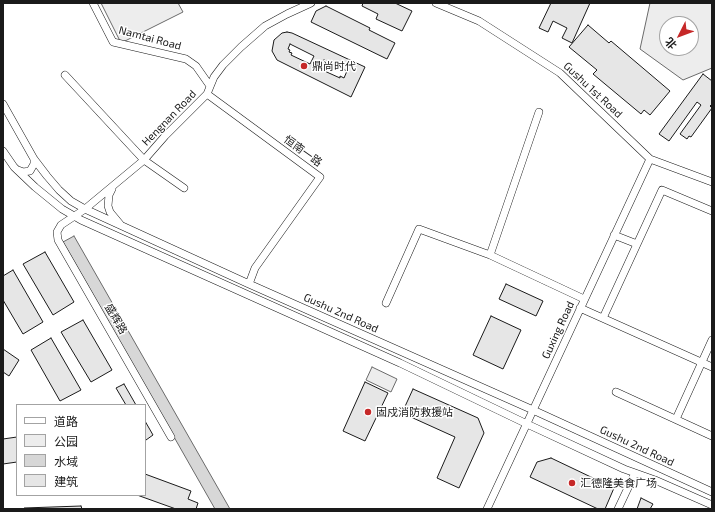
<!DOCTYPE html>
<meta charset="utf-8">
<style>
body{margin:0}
#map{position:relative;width:715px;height:512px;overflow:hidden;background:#fff;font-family:"Exo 2","Noto Sans SC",sans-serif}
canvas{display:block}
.frame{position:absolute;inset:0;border:4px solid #1a1a1a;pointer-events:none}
.legend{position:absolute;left:16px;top:404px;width:130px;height:92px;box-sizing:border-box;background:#fff;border:1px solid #a3a3a3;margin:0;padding:5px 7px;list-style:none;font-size:12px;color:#1a1a1a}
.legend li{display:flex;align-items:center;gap:8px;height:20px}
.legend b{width:20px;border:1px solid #a3a3a3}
.north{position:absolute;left:659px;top:16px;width:40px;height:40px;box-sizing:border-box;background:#fff;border:1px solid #a3a3a3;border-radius:50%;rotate:228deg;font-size:11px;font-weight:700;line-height:16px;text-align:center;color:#1a1a1a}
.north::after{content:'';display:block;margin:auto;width:14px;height:18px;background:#c62828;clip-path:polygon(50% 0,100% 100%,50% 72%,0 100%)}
</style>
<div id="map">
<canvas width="715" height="512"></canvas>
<div class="frame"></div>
<ul class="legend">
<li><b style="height:5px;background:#fff"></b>道路</li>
<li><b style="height:11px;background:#ededed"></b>公园</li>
<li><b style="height:11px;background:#d7d7d7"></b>水域</li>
<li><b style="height:11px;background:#e6e6e6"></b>建筑</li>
</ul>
<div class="north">北</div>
</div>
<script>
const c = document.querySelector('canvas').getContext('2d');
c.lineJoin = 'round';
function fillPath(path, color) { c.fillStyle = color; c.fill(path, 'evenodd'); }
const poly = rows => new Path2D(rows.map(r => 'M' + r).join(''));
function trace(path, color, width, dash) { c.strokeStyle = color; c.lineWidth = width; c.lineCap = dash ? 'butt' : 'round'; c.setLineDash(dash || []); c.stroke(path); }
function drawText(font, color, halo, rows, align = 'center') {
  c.font = font + ' "Exo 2","Noto Sans SC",sans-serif'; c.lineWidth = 3; c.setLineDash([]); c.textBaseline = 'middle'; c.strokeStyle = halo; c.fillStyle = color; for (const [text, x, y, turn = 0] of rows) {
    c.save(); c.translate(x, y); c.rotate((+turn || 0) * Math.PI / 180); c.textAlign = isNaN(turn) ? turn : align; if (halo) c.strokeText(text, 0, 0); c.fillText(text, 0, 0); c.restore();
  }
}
const green = poly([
 [101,3,178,3,183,12,121,43,101,3],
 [650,3,712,3,712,68,683,80,640,49,650,3],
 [667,24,691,24,691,48,667,48,667,24],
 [372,367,397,379,391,392,366,380,372,367]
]);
fillPath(green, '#ededed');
trace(green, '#6a6a6a', 1);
const water = poly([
 [74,236,230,509,215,509,63,242,74,236]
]);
fillPath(water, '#d7d7d7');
trace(water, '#6a6a6a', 1);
const building = poly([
 [363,3,395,3,412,11,402,31,376,19,378,14,362,6,363,3],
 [551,3,590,3,572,43,562,38,567,28,553,21,548,32,539,28,551,3],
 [326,6,370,28,369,30,395,43,387,59,311,22,316,11,326,6],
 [588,25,609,43,611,41,670,91,650,115,644,110,641,114,593,74,597,70,569,47,588,25],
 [287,32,292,33,365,67,351,97,277,60,272,51,274,40,282,33,287,32],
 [290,44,314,56,310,64,291,55,292,53,289,52,290,50,288,49,290,44],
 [324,60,347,71,344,78,340,76,340,78,320,69,324,60],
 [703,74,712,81,712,104,710,106,712,108,691,137,689,136,687,139,680,134,701,105,697,102,669,141,659,134,703,74],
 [45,252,74,302,53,315,23,264,45,252],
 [13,270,43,322,23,334,3,300,3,276,13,270],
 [506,284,543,301,536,316,499,299,506,284],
 [491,316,521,330,503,369,473,355,491,316],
 [83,320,112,370,91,382,61,332,83,320],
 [51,338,81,390,60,401,31,350,51,338],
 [3,349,19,360,9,376,3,372,3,349],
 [365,382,388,393,365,441,343,431,365,382],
 [124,384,136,405,126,405,116,388,124,384],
 [413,389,478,418,484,433,459,488,437,478,455,437,402,413,413,389],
 [145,421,153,435,146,440,145,437,145,421],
 [17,437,17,462,3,464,3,439,17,437],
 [551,458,614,488,605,509,598,509,530,477,537,462,551,458],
 [145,474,191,491,188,499,198,503,196,509,176,509,137,495,145,495,145,474],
 [641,498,653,504,650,509,637,509,641,498],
 [81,506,82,509,24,509,24,508,81,506]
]);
fillPath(building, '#e6e6e6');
trace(building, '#1a1a1a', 1);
const minor = poly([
 [93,3,113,42,186,59,196,66,210,86],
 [436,3,479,21,560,73,650,159,712,182],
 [65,75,144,160,184,188],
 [207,94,320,177,255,268,249,284],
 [3,104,34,159,47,176,59,190,71,201,85,209,249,284,533,410,712,492],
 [3,151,14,167,35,187,62,209,81,220,400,363,527,424,624,469,655,480,712,505],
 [18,170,23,172,30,171,34,164,34,159],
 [112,189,109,195,108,206,110,212,120,224],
 [614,235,637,244],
 [490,255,539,112],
 [386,303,419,229,490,255,584,299],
 [580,308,712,367],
 [603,318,662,190,712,211],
 [616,392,712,436],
 [676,419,712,340],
 [171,437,58,240,57,232,61,225,85,209,144,160,165,136,207,94,214,77,223,65,241,47,265,26,287,14,311,3],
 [487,509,650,159],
 [618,509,635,473]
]);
trace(minor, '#1a1a1a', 8);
trace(minor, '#fff', 7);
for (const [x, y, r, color] of [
 [304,66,4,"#c62828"],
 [368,412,4,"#c62828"],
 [572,483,4,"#c62828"]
]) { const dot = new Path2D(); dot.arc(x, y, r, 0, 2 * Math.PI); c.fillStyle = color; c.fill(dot); trace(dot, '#fff', 1.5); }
drawText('11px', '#1a1a1a', '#fff', [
 ["Namtai Road",150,38,15],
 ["Gushu 1st Road",593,90,43],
 ["Hengnan Road",169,118,-46],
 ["恒南一路",303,151,36],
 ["Gushu 2nd Road",341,313,24],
 ["盛辉路",116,319,60],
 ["Guxing Road",558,330,-65],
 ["Gushu 2nd Road",637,446,25]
]);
drawText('11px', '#1a1a1a', '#fff', [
 ["鼎尚时代",312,66],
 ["固戍消防救援站",376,412],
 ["汇德隆美食广场",580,483]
], 'left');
</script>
